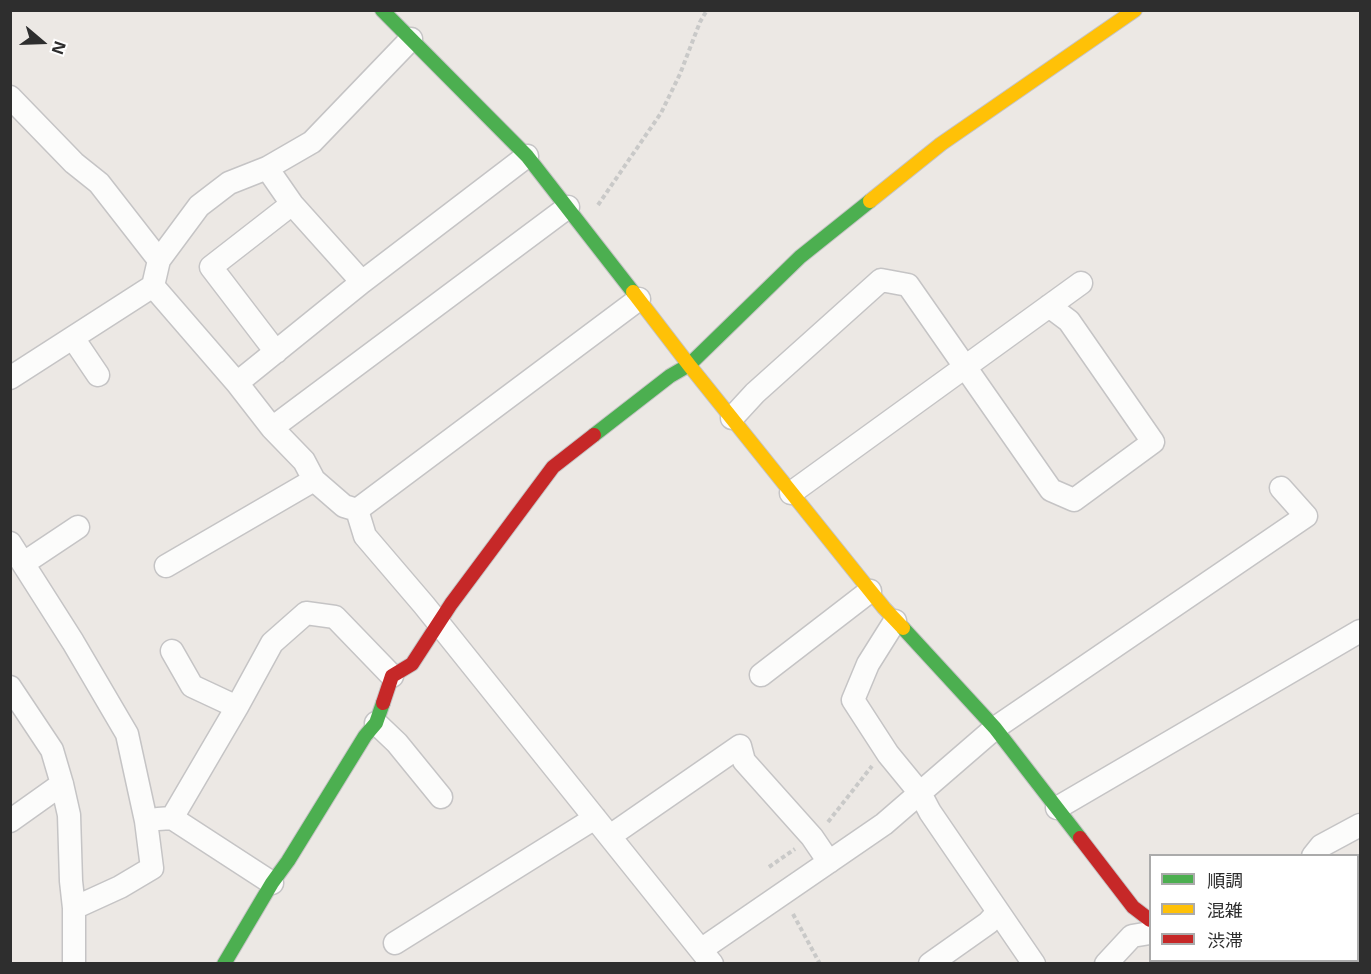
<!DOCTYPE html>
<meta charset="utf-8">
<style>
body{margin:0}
#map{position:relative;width:1371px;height:974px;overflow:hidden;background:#ece8e4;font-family:"Open Sans","Noto Sans JP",sans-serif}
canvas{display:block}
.frame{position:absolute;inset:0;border:12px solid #2e2e2e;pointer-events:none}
.legend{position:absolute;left:1149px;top:854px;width:210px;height:108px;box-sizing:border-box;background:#fff;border:2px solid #ababab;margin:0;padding:8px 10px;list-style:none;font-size:18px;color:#2e2e2e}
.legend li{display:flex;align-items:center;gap:12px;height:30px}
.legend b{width:30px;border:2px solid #ababab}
.north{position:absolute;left:12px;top:12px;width:60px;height:60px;-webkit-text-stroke:4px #fff;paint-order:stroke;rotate:109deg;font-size:16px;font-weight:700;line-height:24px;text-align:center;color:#2e2e2e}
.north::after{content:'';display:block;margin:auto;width:21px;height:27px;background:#2e2e2e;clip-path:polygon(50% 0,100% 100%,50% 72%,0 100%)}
</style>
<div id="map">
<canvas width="1371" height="974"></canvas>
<div class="frame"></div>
<ul class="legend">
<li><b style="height:8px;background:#4caf50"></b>順調</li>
<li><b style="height:8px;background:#ffc107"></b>混雑</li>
<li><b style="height:8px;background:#c62828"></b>渋滞</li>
</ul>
<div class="north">N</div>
</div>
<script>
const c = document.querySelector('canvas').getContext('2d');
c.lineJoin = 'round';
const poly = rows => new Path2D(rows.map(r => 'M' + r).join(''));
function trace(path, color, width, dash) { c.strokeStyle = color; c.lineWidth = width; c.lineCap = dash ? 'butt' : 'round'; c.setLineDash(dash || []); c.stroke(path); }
const street = poly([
 [10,97,74,163,99,183,159,260],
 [527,156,362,282,237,383,272,428,304,461,314,480,344,506,357,510,365,536,424,605,712,964],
 [267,168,292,204,362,282],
 [153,286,237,383],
 [73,338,98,375],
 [276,352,211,267,292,204],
 [10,378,153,286,159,260,199,206,229,183,267,168,312,142,411,39],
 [732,418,755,393,881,280,908,285,1051,490,1074,500,1153,442,1069,321,1049,306],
 [272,428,568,207],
 [791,493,1081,283],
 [357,510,639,299],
 [10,543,73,642,127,734,146,821,152,868,120,887,74,908],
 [24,563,78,527],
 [166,566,314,480],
 [895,621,868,664,853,700,888,754,920,793,930,812,1034,964],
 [172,651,192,686,237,707],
 [761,675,870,591],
 [10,687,52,750,62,784,69,815,71,881,74,908,74,964],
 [376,723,397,743,441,797],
 [1057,808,1360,631],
 [172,818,237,707,272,643,306,613,335,617,392,676],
 [158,819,172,818,272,883],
 [10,821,62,784],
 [610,836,740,746,744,761,812,837,829,862],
 [1313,856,1321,846,1360,825],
 [1358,899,1360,897],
 [395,943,595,818],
 [702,949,884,824,995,728,1306,516,1281,488],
 [930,964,988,923,998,912],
 [1106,964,1132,936,1150,933]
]);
const fast = poly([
 [382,10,527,156,633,292],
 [594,435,670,376,689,365,800,257,870,201],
 [903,628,995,728,1080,838],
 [1196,960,1199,964],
 [224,964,272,883,288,861,365,736,376,723,383,703]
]);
const slow = poly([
 [870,201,941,144,1135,10],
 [633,292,689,365,884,608,903,628]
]);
const jam = poly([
 [383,703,392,676,412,664,451,604,553,467,594,435],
 [1080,838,1133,907,1150,920]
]);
trace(street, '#c5c4c5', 25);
trace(fast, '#c5c4c5', 16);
trace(slow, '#c5c4c5', 16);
trace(jam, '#c5c4c5', 16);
trace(poly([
 [598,205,661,113,680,74,700,22,707,10],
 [828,822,872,766],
 [769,867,795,849],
 [793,914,820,964]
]), '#c9c9c8', 4, [4.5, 3]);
trace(street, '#fcfcfb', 22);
trace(fast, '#4caf50', 14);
trace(slow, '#ffc107', 14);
trace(jam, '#c62828', 14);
</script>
